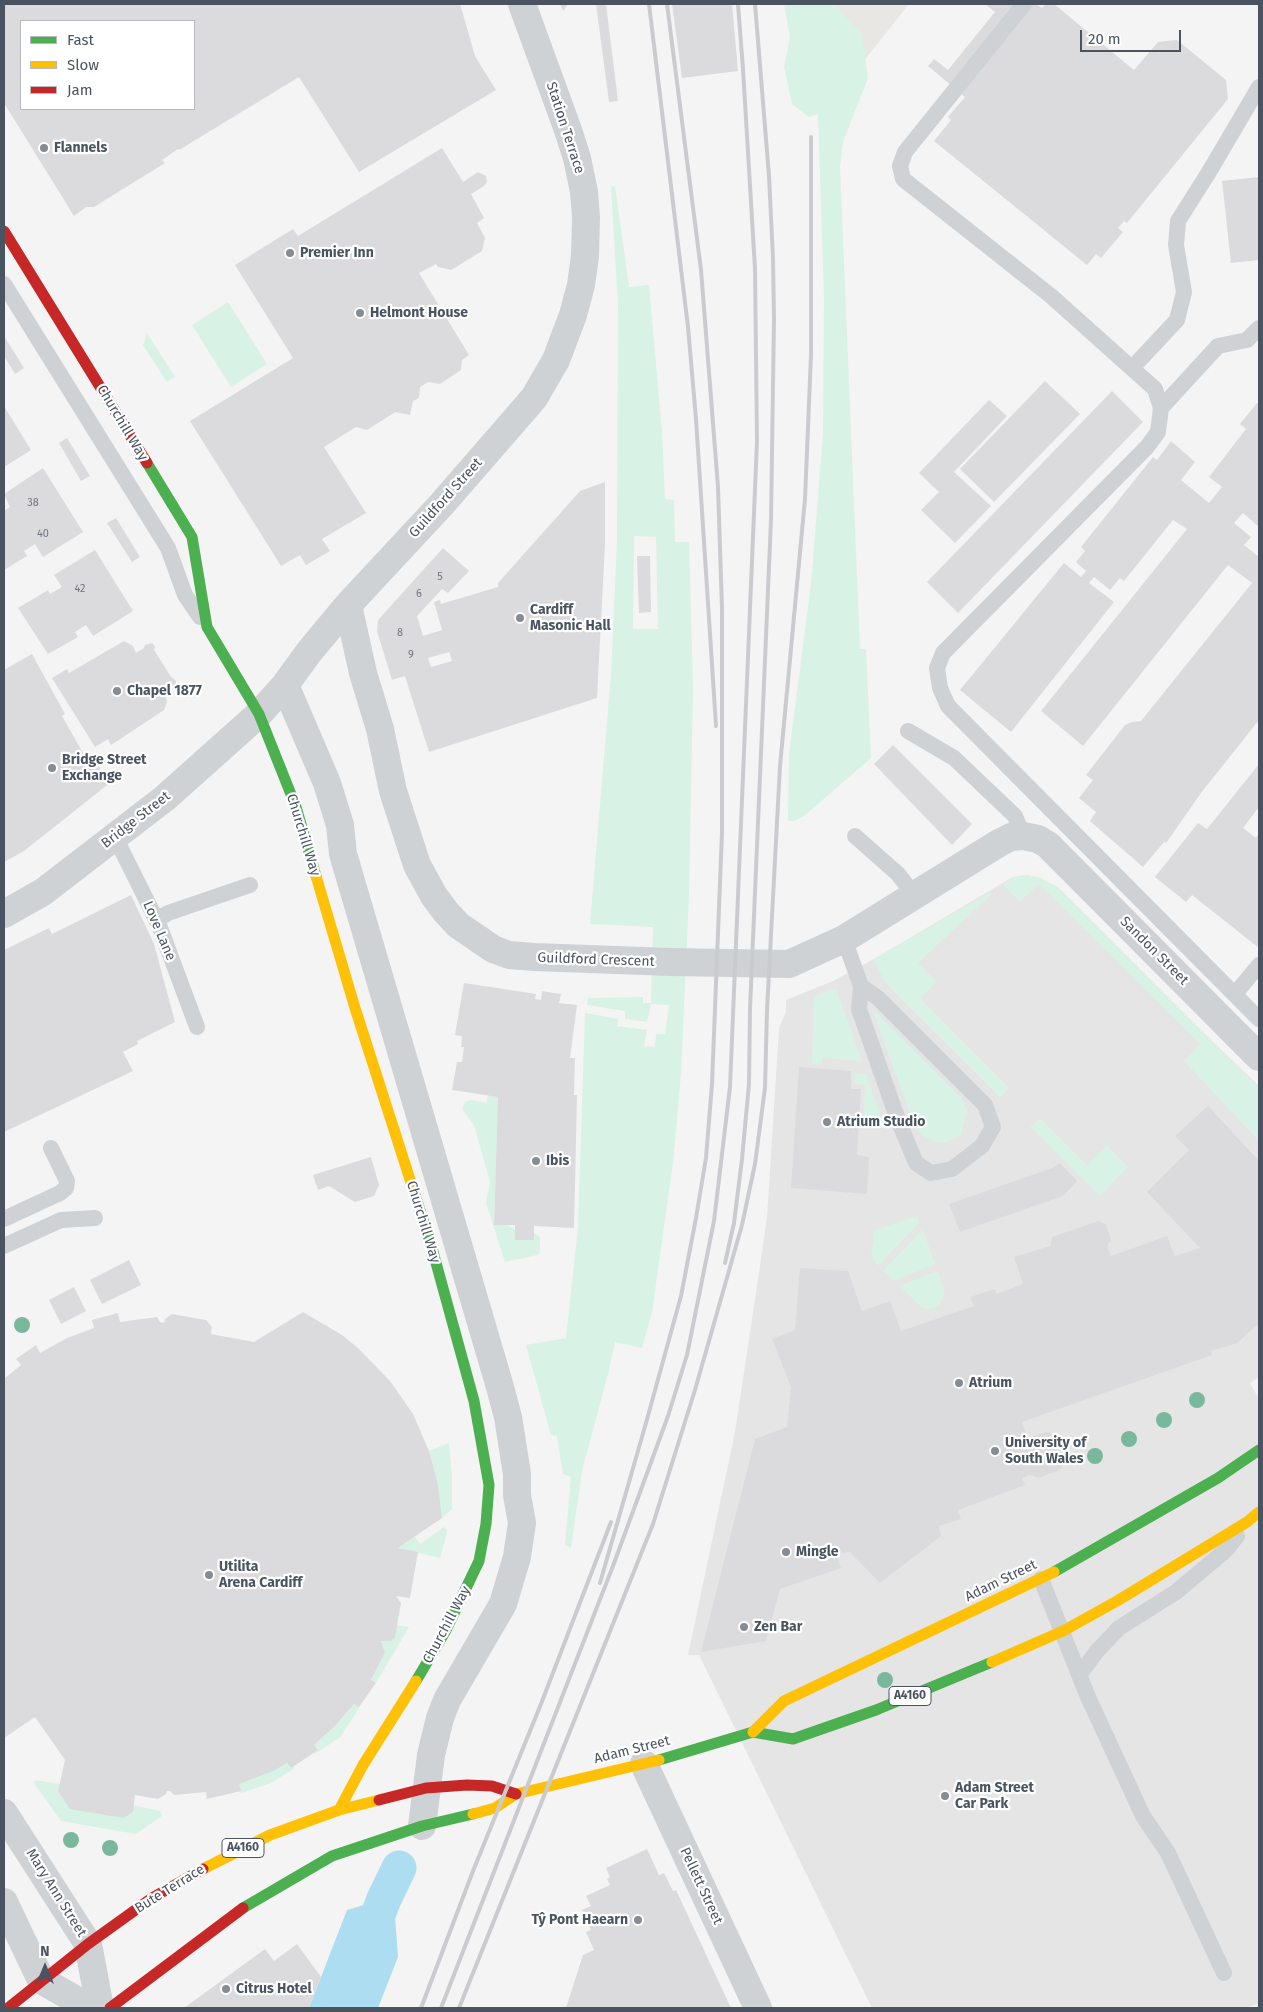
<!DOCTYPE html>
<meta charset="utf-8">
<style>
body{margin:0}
#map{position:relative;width:1263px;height:2012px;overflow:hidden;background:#f4f4f4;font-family:"Fira Sans",sans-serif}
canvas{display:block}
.frame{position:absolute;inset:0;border:5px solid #4a5461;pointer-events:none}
.legend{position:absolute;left:20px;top:20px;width:175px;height:90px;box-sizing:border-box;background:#fff;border:1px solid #b7bbc0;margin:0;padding:6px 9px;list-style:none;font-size:15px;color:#4a5461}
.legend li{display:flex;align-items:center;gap:10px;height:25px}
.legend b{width:25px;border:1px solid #b7bbc0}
.north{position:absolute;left:20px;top:1942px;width:50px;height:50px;-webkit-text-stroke:4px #fff;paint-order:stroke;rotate:0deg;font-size:14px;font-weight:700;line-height:20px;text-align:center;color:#4a5461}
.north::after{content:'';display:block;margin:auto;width:18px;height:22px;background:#4a5461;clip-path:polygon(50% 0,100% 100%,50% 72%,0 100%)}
.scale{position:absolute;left:1080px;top:30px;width:101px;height:22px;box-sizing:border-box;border:2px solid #4a5461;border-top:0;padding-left:6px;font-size:15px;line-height:18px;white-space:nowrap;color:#4a5461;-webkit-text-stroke:4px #fff;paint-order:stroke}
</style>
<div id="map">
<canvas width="1263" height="2012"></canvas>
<div class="frame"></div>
<ul class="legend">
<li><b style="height:6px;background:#4caf50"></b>Fast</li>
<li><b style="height:6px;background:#ffc107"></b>Slow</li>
<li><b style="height:6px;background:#c62828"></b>Jam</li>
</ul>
<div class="north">N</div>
<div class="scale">20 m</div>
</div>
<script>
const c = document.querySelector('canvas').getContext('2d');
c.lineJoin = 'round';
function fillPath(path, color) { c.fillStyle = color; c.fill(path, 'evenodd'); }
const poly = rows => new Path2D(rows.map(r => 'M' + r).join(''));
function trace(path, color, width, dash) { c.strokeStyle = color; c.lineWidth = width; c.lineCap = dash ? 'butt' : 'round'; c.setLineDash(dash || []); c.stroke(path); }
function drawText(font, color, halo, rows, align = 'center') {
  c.font = font + ' "Fira Sans",sans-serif'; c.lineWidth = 4.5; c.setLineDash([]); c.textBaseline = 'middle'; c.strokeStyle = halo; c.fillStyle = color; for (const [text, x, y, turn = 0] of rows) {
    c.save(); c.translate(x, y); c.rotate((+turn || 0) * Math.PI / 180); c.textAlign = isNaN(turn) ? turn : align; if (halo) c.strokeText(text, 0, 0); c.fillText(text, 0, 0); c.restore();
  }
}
fillPath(poly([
 [812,4,909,4,851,77]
]), '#e8e7e3');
fillPath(poly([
 [1027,875,1041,878,1259,1086,1259,1377,1250,1383,1259,1399,1259,2003,1246,2008,872,2008,699,1655,688,1655,735,1432,759,1273,767,1217,779,1029,786,1011,786,1000,833,981,874,959,1013,877]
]), '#e6e5e6');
fillPath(poly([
 [784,4,836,4,842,13,862,34,868,78,843,142,840,167,860,649,866,649,871,758,804,816,794,821,788,821,789,754,811,584,823,434,824,296,818,114,809,117,792,104,784,67,790,37],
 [611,186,615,186,629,287,649,285,662,432,665,499,674,500,675,542,689,542,693,688,689,894,681,1074,673,1163,652,1312,642,1348,615,1342,609,1370,582,1471,571,1548,565,1545,571,1477,563,1474,557,1436,551,1435,526,1345,566,1338,578,1227,585,1013,619,1019,617,1026,647,1030,644,1046,655,1047,656,1034,665,1034,669,1005,651,1004,647,1022,625,1019,625,1011,587,1005,588,998,643,997,643,1003,651,1003,653,927,590,924,611,675,617,542,618,305],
 [634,536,656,537,658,629,633,629],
 [228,302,267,364,231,387,192,325],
 [147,333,175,377,167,382,143,345],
 [1027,875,1041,878,1058,887,1259,1088,1259,1141,1184,1061,1200,1044,1039,884,1020,902,1003,885,1013,877],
 [989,893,991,895,918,963,937,982,920,998,1009,1088,1000,1097,893,991,883,979,874,959],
 [836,988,862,1061,822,1058,822,1064,812,1063,814,996],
 [872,1008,956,1092,963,1101,967,1113,960,1136,947,1142,935,1142,923,1136,915,1127],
 [854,1073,866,1074,885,1128,863,1127,865,1085,855,1084],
 [488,1095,498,1097,494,1225,507,1225,534,1240,534,1233,540,1237,540,1253,537,1255,505,1262,486,1203,490,1182,474,1125,462,1109,465,1102,471,1100,487,1103],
 [1040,1118,1087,1165,1107,1146,1128,1167,1100,1196,1030,1127],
 [917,1216,919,1223,878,1266,871,1254,875,1230],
 [923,1229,935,1264,894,1281,883,1271],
 [938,1271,945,1293,939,1306,931,1309,922,1308,899,1286],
 [449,1443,452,1477,452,1509,442,1518,438,1484,429,1451],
 [444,1527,447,1530,446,1536,440,1558,398,1548,415,1537,420,1544],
 [397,1625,409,1627,376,1683,371,1680,385,1653,381,1641,391,1641],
 [354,1704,359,1707,358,1710,340,1737,315,1754,314,1752,318,1750,314,1745,335,1726],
 [287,1763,291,1768,293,1767,295,1768,271,1783,241,1793,238,1791,239,1784],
 [35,1780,60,1784,124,1818,133,1812,133,1805,160,1811,162,1816,136,1834,61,1821,34,1783]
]), '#d8f2e5');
fillPath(poly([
 [384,1899,394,1903,398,1957,378,2008,309,2008,347,1910]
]), '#adddf0');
trace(poly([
 [342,2008,384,1899,399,1868]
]), '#adddf0', 35);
fillPath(poly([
 [4,4,460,4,475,56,496,90,359,172,299,77,179,150,178,149,162,160,165,163,94,207,86,207,74,216,4,103],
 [21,21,194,21,194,109,21,109],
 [560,4,568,4,563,11],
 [596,4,606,4,618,101,609,102],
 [672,4,732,4,738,71,682,78],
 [985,4,1036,4,1042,8,1046,4,1054,4,1134,70,1158,42,1177,40,1226,80,1228,99,1127,223,1124,221,1118,228,1123,232,1101,258,1096,254,1087,265,934,141,951,120,948,117,965,97,928,66,934,59,948,70,995,12],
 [442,148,463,182,478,172,486,176,487,182,484,186,471,194,484,218,477,223,485,238,482,251,451,270,438,267,436,264,419,273,469,355,462,360,461,370,440,384,428,382,420,387,419,398,413,401,410,415,395,412,367,430,356,427,324,447,366,513,322,539,330,551,306,565,300,555,281,566,190,421,293,358,235,265,293,229,298,236],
 [1259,177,1259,260,1231,263,1222,181],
 [4,336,24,368,15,374,4,356],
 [1045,381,1080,414,994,502,960,469],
 [1112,391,1143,422,958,613,927,582],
 [989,400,1007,416,954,472,991,506,955,543,921,510,939,492,919,473],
 [1257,403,1259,404,1259,527,1243,513,1234,523,1251,537,1244,545,1259,557,1259,720,1201,793,1166,843,1164,842,1143,867,1090,821,1096,812,1079,798,1093,780,1086,775,1125,725,1132,722,1141,721,1252,583,1228,565,1083,746,1041,711,1187,529,1173,520,1124,581,1120,578,1110,590,1094,577,1089,583,1114,602,1011,732,960,690,1064,563,1081,577,1086,571,1076,562,1085,551,1081,547,1153,457,1157,460,1171,441,1195,462,1181,480,1209,503,1222,487,1209,477,1246,429,1240,424],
 [4,406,31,450,4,467],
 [67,438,90,476,81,481,59,443],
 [43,468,83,532,43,557,35,544,24,551,27,556,4,570,4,511,10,507,4,494],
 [605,482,605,544,597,698,429,752,405,676,392,680,377,631,378,620,443,548,469,571,448,593,442,589,417,616,423,636,442,630,434,602,440,600,441,604,498,587,498,583,580,491],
 [449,652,452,661,431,667,428,658],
 [116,518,140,557,132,562,107,523],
 [95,550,133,611,93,636,86,625,75,632,78,637,48,654,18,608,48,590,50,594,62,587,54,575],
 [637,556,650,556,651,612,639,613],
 [124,641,133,646,136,653,144,648,145,645,152,643,155,646,154,650,171,677,176,681,176,686,172,689,168,687,161,693,166,697,167,702,164,710,111,745,108,739,95,747,52,678,67,669,69,673],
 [32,654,65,714,62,716,83,753,86,751,111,782,24,851,4,862,4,670],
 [893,745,972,824,952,845,874,764],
 [1259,764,1259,807,1243,828,1256,838,1259,833,1259,948,1192,895,1186,902,1155,877,1198,823,1207,829],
 [131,895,154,944,175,1022,137,1041,138,1044,123,1052,133,1071,4,1132,4,950,49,928,52,934],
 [464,983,536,994,535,999,541,1000,542,991,561,994,559,1003,577,1005,570,1058,575,1058,574,1095,577,1095,574,1228,534,1226,534,1240,515,1240,515,1225,494,1225,498,1097,452,1090,457,1062,462,1062,464,1047,461,1047,462,1036,455,1035],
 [799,1067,851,1071,851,1089,861,1089,857,1155,869,1157,867,1194,791,1188],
 [1208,1106,1259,1161,1259,1323,1237,1343,1211,1351,1212,1355,1022,1422,1027,1438,1046,1432,1051,1433,1063,1464,1060,1470,1038,1478,1030,1475,1022,1478,1025,1485,958,1510,961,1519,939,1526,941,1536,880,1583,850,1552,836,1554,841,1568,780,1589,766,1641,701,1652,755,1439,787,1427,791,1387,772,1339,795,1330,800,1268,848,1271,862,1311,890,1301,901,1331,974,1306,970,1297,994,1289,997,1294,1023,1284,1014,1257,1050,1246,1052,1237,1098,1221,1106,1224,1111,1240,1107,1246,1111,1256,1167,1236,1175,1256,1200,1248,1147,1192,1189,1150,1175,1136],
 [371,1157,379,1185,374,1196,355,1202,329,1186,318,1190,313,1175],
 [1060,1163,1077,1181,1063,1196,960,1232,949,1204,1052,1168],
 [129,1260,141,1285,102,1304,90,1280],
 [74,1287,86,1311,61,1324,49,1300],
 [303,1312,342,1335,358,1348,390,1381,413,1414,429,1451,438,1484,442,1518,398,1548,418,1552,410,1598,396,1596,401,1603,395,1637,391,1641,381,1641,385,1653,371,1680,376,1683,359,1707,354,1704,335,1726,314,1745,318,1750,291,1768,287,1763,273,1771,239,1784,241,1791,207,1799,206,1792,174,1795,170,1791,167,1791,166,1794,158,1799,135,1795,133,1812,124,1818,70,1809,58,1791,65,1760,35,1717,4,1738,4,1379,21,1365,16,1359,36,1345,40,1353,67,1338,94,1328,92,1320,118,1313,120,1322,157,1317,160,1322,164,1323,165,1319,172,1314,206,1320,212,1327,211,1334,254,1342],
 [647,1849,659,1875,664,1873,673,1891,676,1890,731,2008,566,2008,583,1955,594,1950,586,1932,591,1930,582,1910,591,1906,586,1896,610,1885,607,1879,610,1877,606,1868],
 [297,1944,321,1977,309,2008,184,2008,265,1949,274,1961]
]), '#dbdbdd');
trace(poly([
 [1024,4,905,152,900,166,903,179,1051,296,1155,389,1161,408,1158,432,1147,447,943,653,937,668,940,688,948,706,1259,1019],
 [4,284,168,548,185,595,200,617],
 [1132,368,1177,320,1184,292,1176,245,1178,221,1209,172,1259,87],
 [1161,408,1218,346,1247,340,1259,328],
 [908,731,954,758,1015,816,1023,836],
 [855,836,898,874,915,896],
 [115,837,159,925,197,1027],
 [156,920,168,913,250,885],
 [844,939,861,986,859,1009,898,1120,916,1163,931,1173,952,1169,982,1146,993,1127,985,1105,878,998,861,986],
 [1235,994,1259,965],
 [4,1219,60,1193,66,1188,67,1181,51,1148],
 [4,1246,61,1220,95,1218],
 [1041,1579,1088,1697,1143,1816,1168,1853,1224,1973],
 [1080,1674,1097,1651,1119,1628,1176,1592,1226,1550,1237,1536]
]), '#cfd2d5', 16);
trace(poly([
 [348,605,363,673,380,729,393,791,417,865,434,896,446,912,458,925,493,949,509,955,534,957,671,962,789,964,844,939,999,843,1011,837,1023,836,1038,839,1048,845,1259,1057],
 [285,685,327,783,340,825,343,854,500,1387,508,1417,517,1474,517,1495,522,1523,517,1557,503,1604,447,1700,440,1718,431,1755,422,1826],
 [4,914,43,892,165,798,259,714,285,685,309,652,348,605,441,505,534,398,556,360,573,315,581,285,585,256,586,217,584,192,577,158,568,130,522,4],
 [644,1764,758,2008],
 [4,1813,88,1944,100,2008],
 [4,1902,41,1980,90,2008]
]), '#cfd2d5', 28);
trace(poly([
 [147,463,192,537,207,627,259,714,296,807,316,876],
 [414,1192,430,1241,474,1401,489,1485,486,1524,479,1561,445,1632,416,1681],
 [1054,1572,1218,1478,1259,1450],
 [659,1760,753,1732,793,1739,876,1710,992,1662],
 [243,1908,332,1856,422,1826,473,1814]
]), '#4caf50', 11);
trace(poly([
 [316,876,355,1008,414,1192],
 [992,1662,1063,1631,1117,1601,1247,1522,1259,1512],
 [753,1732,784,1701,1054,1572],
 [339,1810,363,1765,416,1681],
 [473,1814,495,1808,516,1794,659,1760],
 [203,1869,270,1835,339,1810,379,1800]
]), '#ffc107', 11);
trace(poly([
 [4,231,147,463],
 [379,1800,426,1788,467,1785,492,1786,516,1794],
 [8,2008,88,1944,152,1898,203,1869],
 [110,2008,243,1908]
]), '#c62828', 11);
trace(poly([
 [649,4,688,327,696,419,716,726],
 [725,1263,734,1223,742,1159,749,1084,750,1009,771,520,774,319,773,258,769,176,755,4],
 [600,1583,646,1423,681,1296,696,1218,706,1158,712,1084,722,832,722,609,718,487,701,270,667,4],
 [421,2008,473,1871,541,1704,611,1522],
 [441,2008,613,1566,668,1416,687,1355,714,1221,730,1087,757,441,755,269,743,69,738,4],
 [459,2008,653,1524,695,1390,742,1225,755,1164,765,1088,767,1010,780,766,805,499,811,355,811,137]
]), '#cacbce', 4);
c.fillStyle = '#7ab89e';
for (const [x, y] of [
 [22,1325],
 [1197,1400],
 [1164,1420],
 [1129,1439],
 [1095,1456],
 [885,1680],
 [71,1840],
 [110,1848]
]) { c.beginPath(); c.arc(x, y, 8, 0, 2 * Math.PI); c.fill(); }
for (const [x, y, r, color] of [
 [44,148,5,"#868c94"],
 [290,253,5,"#868c94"],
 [360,313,5,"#868c94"],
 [520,618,5,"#868c94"],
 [117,691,5,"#868c94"],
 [52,768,5,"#868c94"],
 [827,1122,5,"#868c94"],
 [536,1161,5,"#868c94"],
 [959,1383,5,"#868c94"],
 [995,1451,5,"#868c94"],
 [786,1552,5,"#868c94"],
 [209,1575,5,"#868c94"],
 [744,1627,5,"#868c94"],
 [945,1796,5,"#868c94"],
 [638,1920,5,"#868c94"],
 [226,1989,5,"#868c94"]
]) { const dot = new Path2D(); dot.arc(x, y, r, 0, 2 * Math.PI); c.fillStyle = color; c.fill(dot); trace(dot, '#fff', 2); }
drawText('11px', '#707781', null, [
 ["38",33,503],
 ["40",43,534],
 ["5",440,577],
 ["42",80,589],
 ["6",419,594],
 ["8",400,633],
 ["9",411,655]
]);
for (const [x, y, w] of [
 [910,1696,42],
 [243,1848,42]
]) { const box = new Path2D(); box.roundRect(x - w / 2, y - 9.5, w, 19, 4); c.fillStyle = '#fff'; c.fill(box); trace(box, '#4a5461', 1); }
drawText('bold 12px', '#4a5461', null, [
 ["A4160",910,1696],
 ["A4160",243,1848]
]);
drawText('14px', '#4a5461', '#fff', [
 ["Station Terrace",565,128,72],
 ["Churchill Way",122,423,59],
 ["Guildford Street",446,498,-48],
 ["Bridge Street",136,820,-38],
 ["Churchill Way",303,835,73],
 ["Love Lane",159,931,67],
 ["Sandon Street",1154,951,45],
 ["Guildford Crescent",596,960,2],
 ["Churchill Way",423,1222,73],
 ["Adam Street",1001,1581,-26],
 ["Churchill Way",447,1625,-62],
 ["Adam Street",632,1750,-14],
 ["Pellett Street",701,1886,65],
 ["Bute Terrace",170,1889,-32],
 ["Mary Ann Street",56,1893,58]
]);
drawText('bold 14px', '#4a5461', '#fff', [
 ["Flannels",54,148],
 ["Premier Inn",300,253],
 ["Helmont House",370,313],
 ["Cardiff",530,610],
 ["Masonic Hall",530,626],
 ["Chapel 1877",127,691],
 ["Bridge Street",62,760],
 ["Exchange",62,776],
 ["Atrium Studio",837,1122],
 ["Ibis",546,1161],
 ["Atrium",969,1383],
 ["University of",1005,1443],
 ["South Wales",1005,1459],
 ["Mingle",796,1552],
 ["Utilita",219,1567],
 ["Arena Cardiff",219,1583],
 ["Zen Bar",754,1627],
 ["Adam Street",955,1788],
 ["Car Park",955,1804],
 ["Tŷ Pont Haearn",628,1920,"right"],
 ["Citrus Hotel",236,1989]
], 'left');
</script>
